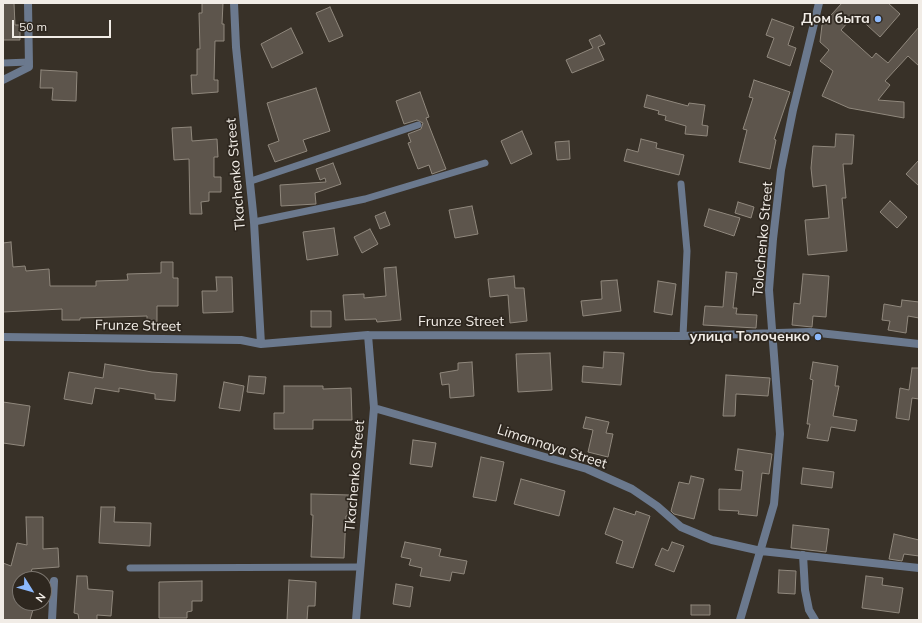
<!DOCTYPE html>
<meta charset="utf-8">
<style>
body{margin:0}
#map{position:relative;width:922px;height:623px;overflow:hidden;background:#383128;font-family:Mulish,sans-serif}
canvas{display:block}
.frame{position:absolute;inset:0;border:4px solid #f1ece6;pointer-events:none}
.north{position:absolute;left:12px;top:571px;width:40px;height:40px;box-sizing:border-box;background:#2e271f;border:1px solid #7c766f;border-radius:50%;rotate:127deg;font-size:11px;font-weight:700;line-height:16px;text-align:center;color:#f1ece6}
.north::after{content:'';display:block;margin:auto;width:14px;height:18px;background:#8cb9fc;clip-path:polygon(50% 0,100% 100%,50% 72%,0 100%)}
.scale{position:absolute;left:12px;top:20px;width:99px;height:18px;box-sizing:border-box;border:2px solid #f1ece6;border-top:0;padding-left:5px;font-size:12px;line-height:14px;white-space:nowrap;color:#f1ece6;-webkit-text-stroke:3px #2e271f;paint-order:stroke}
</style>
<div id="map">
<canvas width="922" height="623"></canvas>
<div class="frame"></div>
<div class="north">N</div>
<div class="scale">50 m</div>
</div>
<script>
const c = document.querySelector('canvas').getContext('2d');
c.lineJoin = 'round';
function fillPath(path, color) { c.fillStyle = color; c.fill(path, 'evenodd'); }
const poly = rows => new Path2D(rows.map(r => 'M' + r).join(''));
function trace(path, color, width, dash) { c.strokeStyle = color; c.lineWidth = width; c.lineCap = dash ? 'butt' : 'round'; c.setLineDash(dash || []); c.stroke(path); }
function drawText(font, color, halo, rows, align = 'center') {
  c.font = font + ' Mulish,sans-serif'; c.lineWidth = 3.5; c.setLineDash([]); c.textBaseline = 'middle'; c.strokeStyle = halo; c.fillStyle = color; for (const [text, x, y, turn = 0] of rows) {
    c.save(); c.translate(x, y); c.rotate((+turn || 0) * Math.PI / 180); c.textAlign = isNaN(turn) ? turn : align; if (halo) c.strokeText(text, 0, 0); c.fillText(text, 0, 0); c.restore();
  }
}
const building = poly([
 [3,3,14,3,15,25,20,25,20,40,3,40,3,3],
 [202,3,223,3,222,24,224,24,224,41,215,41,214,80,218,80,218,92,192,94,191,75,197,75,197,49,200,49,199,13,202,13,202,3],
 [842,3,888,3,900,14,880,37,855,14,841,30,872,58,876,53,888,63,919,27,919,66,908,56,885,81,890,85,878,100,904,102,904,118,849,108,822,96,833,71,820,61,829,50,820,42,822,25,842,3],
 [330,7,343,36,329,42,316,13,330,7],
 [772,19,794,27,788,45,796,48,790,66,767,57,774,38,766,35,772,19],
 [291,28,303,53,272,68,261,44,291,28],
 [600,35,605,44,598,47,604,60,572,73,566,60,593,48,589,40,600,35],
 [41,70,77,72,76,101,52,100,53,88,40,88,41,70],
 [754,80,790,92,774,139,776,140,770,169,739,162,747,130,743,129,753,98,749,97,754,80],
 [316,88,330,131,303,140,307,151,275,162,268,145,279,141,267,103,316,88],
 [420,92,429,117,426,118,446,169,432,174,429,165,418,169,408,143,411,142,408,134,421,129,423,123,417,120,404,124,396,101,420,92],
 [647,95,688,106,689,103,705,105,702,125,708,126,707,136,685,134,686,126,665,120,666,116,658,114,659,111,644,107,647,95],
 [191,127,192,141,217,139,218,157,214,157,214,177,221,177,221,192,209,192,209,201,201,202,202,214,190,214,189,159,174,160,172,128,191,127],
 [522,131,532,154,511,164,501,141,522,131],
 [836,134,854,135,852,164,843,164,846,198,842,198,847,251,808,255,805,220,829,218,826,185,813,187,811,168,813,146,835,147,836,134],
 [641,139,657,143,656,148,684,155,679,175,624,161,627,149,638,152,641,139],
 [569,141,570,159,557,160,555,142,569,141],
 [919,160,919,186,906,174,919,160],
 [333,163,341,184,315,193,316,204,281,206,280,185,326,182,325,178,320,180,316,169,333,163],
 [890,201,907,217,897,228,880,212,890,201],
 [738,202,754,207,751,218,735,213,738,202],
 [472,206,478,234,455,238,449,210,472,206],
 [709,209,740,218,734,236,704,226,709,209],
 [385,212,390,225,380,229,375,216,385,212],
 [334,228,338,255,307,260,303,232,334,228],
 [370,229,378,244,362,253,354,237,370,229],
 [11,242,13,267,25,266,26,271,49,269,50,286,96,286,96,281,128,280,127,274,161,273,161,262,173,262,173,278,178,278,178,306,157,306,157,325,147,325,147,316,80,318,80,320,62,320,62,309,3,312,3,243,11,242],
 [396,267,401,320,377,322,376,319,345,320,343,295,364,294,364,298,386,296,384,268,396,267],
 [726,272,737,273,733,308,737,308,736,314,757,315,756,328,703,325,705,306,723,307,726,272],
 [803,274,829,276,826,317,813,316,812,327,792,325,794,303,800,304,803,274],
 [514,276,515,288,524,288,527,321,510,323,508,295,490,297,488,279,514,276],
 [216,277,232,277,233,312,203,313,202,291,217,291,216,277],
 [617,280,621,311,583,316,581,301,602,299,601,281,617,280],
 [658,281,676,284,672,315,654,312,658,281],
 [902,300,919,302,919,318,908,316,906,333,888,330,890,321,882,320,884,304,901,307,902,300],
 [311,311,331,311,331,327,311,327,311,311],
 [604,352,624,353,621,385,582,382,583,366,603,368,604,352],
 [550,353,552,390,518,392,516,354,550,353],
 [472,362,474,396,450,398,449,384,442,385,440,373,458,370,458,363,472,362],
 [813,362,838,366,835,386,839,386,833,416,857,420,855,431,831,427,828,441,807,438,810,424,807,424,813,380,810,379,813,362],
 [105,364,152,372,177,374,175,401,155,399,155,394,119,388,119,392,95,388,92,404,64,399,69,372,103,378,105,364],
 [912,368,919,368,919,399,912,398,909,420,896,418,900,388,909,390,912,368],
 [726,375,770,378,768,396,736,394,735,416,723,416,726,375],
 [249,376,266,377,264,394,247,392,249,376],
 [224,382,244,386,240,411,219,408,224,382],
 [284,386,323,386,323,389,351,388,352,420,313,420,313,429,274,429,274,413,284,413,284,386],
 [3,402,30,406,24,446,3,443,3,402],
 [586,417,609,422,606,433,613,434,608,457,588,452,593,430,583,428,586,417],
 [413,440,436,443,432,467,410,464,413,440],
 [738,449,772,454,769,474,762,473,757,516,738,514,739,511,719,510,719,489,741,490,743,471,735,470,738,449],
 [481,457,504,462,496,501,473,497,481,457],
 [803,468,834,472,832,488,801,484,803,468],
 [691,476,704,479,694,519,674,514,671,511,679,482,689,484,691,476],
 [521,479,565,491,559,516,514,504,521,479],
 [311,494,350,495,350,516,346,516,344,558,311,557,313,515,311,515,311,494],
 [101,507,115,507,114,522,151,523,150,546,99,543,101,507],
 [614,508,635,515,636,511,650,516,633,568,616,563,623,541,605,534,614,508],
 [26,517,43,517,43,549,58,548,59,567,32,569,29,579,20,579,20,603,34,606,30,620,3,620,3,563,11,566,17,543,27,545,26,517],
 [793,525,829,529,826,552,791,548,793,525],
 [894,534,919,540,919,556,904,554,902,561,889,559,894,534],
 [405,542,441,549,439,556,467,561,464,574,452,572,450,581,420,576,422,568,409,565,411,559,401,557,405,542],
 [672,542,684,546,674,572,655,565,662,548,668,551,672,542],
 [779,570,796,571,795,594,778,593,779,570],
 [77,576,87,576,88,589,113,591,111,616,97,615,97,620,79,620,78,614,74,613,77,576],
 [866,576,883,578,882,585,903,588,899,613,862,608,866,576],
 [289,580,316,582,315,606,308,606,307,620,287,620,289,580],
 [202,581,202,601,192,601,192,611,187,612,187,618,159,618,159,582,202,581],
 [396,584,413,587,410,607,393,604,396,584],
 [691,605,710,605,710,615,691,615,691,605]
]);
fillPath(building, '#5d554c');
trace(building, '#90887d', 1);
trace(poly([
 [3,63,29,62],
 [251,181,418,125],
 [681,184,687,251,683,336],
 [254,222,365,199,485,163],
 [130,568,359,567]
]), '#6b798e', 7);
trace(poly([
 [234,3,236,47,254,222,261,344],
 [3,80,29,67,28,3],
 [3,337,241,340,261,344,368,335,683,336,810,332,919,344],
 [374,408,587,469,632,489,657,506,681,527,712,540,761,551,919,568],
 [803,555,805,590,809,610,815,620],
 [52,620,54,581],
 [356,620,374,408,368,335],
 [740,620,774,504,780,434,769,290,773,239,781,170,793,110,819,3]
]), '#6b798e', 8);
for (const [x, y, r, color] of [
 [878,19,4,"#8cb9fc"],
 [818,337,4,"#8cb9fc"]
]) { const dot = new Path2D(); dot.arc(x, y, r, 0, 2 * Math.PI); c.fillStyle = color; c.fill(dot); trace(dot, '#2e271f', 1.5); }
drawText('bold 14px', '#f1ece6', '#2e271f', [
 ["Дом быта",870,19],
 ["улица Толоченко",810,337]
], 'right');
drawText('14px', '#f1ece6', '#2e271f', [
 ["Tkachenko Street",236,174,-95],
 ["Tolochenko Street",763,239,-85],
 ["Frunze Street",461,322],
 ["Frunze Street",138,326,1],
 ["Limannaya Street",552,447,18],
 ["Tkachenko Street",355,476,-85]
]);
</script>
